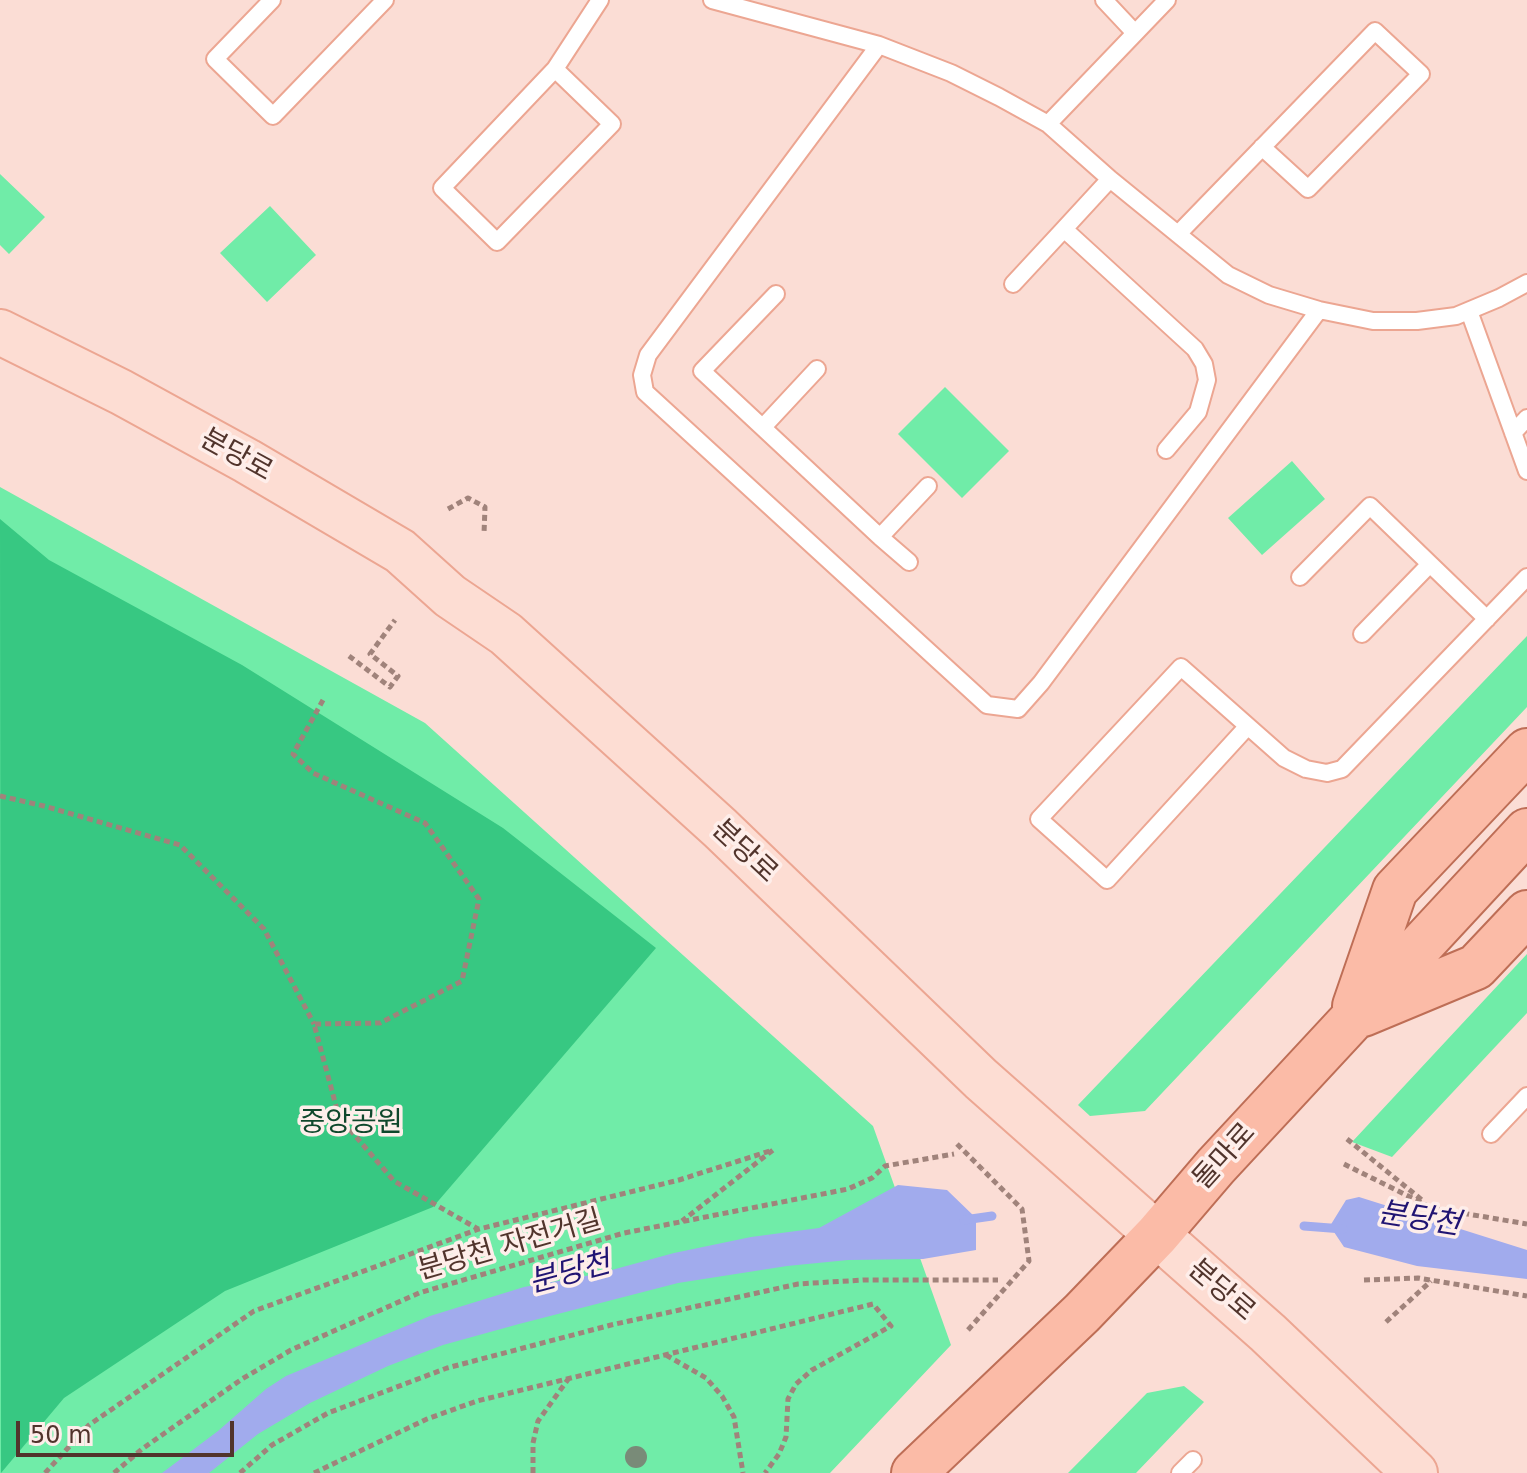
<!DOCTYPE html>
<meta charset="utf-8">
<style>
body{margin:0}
#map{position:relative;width:1527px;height:1473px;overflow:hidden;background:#fbddd5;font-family:"DejaVu Sans",sans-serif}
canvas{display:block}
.scale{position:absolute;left:16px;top:1421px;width:218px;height:36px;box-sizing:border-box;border:4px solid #51342c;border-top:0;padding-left:10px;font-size:24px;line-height:28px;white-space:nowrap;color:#51342c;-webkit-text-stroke:6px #feeeea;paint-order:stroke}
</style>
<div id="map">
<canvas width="1527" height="1473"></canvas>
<div class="scale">50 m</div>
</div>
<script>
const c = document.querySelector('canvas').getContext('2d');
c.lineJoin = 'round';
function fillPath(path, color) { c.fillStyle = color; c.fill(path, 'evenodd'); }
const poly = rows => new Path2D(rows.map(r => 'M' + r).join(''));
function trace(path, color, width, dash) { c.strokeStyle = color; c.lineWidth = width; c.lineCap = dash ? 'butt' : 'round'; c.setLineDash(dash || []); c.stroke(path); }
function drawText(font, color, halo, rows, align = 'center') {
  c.font = font + ' "DejaVu Sans","Noto Sans KR",sans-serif'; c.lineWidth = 7; c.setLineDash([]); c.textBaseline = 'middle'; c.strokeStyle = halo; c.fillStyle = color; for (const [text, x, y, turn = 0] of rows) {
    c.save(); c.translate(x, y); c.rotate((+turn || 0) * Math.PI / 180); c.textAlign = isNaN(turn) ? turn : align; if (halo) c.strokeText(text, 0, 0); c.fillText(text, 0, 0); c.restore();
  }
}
fillPath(poly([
 [0,174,45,217,9,254,0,245],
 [270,206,316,255,267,302,220,253],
 [945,387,1009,451,962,498,898,434],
 [1292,461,1325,499,1262,555,1228,518],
 [0,487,425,723,873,1126,951,1345,830,1473,0,1473],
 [1527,636,1527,707,1145,1111,1090,1116,1078,1105],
 [1527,954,1527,1013,1392,1157,1352,1142],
 [1184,1386,1204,1402,1136,1473,1068,1473,1147,1393]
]), '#70eca8');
fillPath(poly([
 [0,519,49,560,242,665,503,828,656,948,433,1207,225,1291,64,1398,1,1473]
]), '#37c882');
fillPath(poly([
 [898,1185,947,1190,976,1218,976,1250,923,1259,848,1260,787,1266,678,1283,519,1324,443,1345,388,1366,310,1403,258,1434,209,1473,162,1473,218,1431,266,1389,286,1376,430,1316,524,1287,597,1274,674,1253,751,1237,819,1228],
 [1359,1197,1527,1250,1527,1279,1417,1266,1344,1247,1330,1226,1346,1200]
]), '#a1abed');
trace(poly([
 [964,1220,992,1216],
 [1304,1226,1343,1229]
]), '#a1abed', 9);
const lane = poly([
 [272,0,215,59,273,116,385,0],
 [712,0,879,45,951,73,999,97,1048,124,1110,179,1228,275,1269,295,1319,310,1373,321,1417,321,1456,316,1499,298,1527,283],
 [1104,0,1135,33],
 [879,45,648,355,642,375,645,392,987,705,1018,709,1041,683,1319,310],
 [555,69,612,124,497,242,442,188,555,69,600,0],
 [1048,124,1167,0],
 [1110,179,1064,229,1195,349,1204,364,1207,380,1198,412,1166,450],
 [1178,234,1375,31,1421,74,1308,189,1262,147],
 [1013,284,1064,229],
 [776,294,702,371,880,537,928,486],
 [1469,311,1527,471],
 [763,427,817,369],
 [1513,433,1527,418],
 [880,537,909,562],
 [1300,577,1370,506,1487,619],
 [1362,634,1430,564],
 [1247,727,1107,880,1039,819,1181,667,1284,758,1306,769,1327,773,1342,769,1527,577],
 [1491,1134,1527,1096],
 [1180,1473,1193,1460]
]);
const secondary = poly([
 [0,332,121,392,247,461,400,551,450,596,506,634,720,828,981,1079,1268,1333,1415,1473]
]);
const primary = poly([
 [1355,1006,1395,890,1527,751],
 [1363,1014,1476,967,1527,913],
 [914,1473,1082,1313,1157,1235,1216,1166,1527,831]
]);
trace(lane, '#eca692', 20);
trace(secondary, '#eca692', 48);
trace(primary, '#be6e56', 48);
trace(poly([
 [448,509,468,498,485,507,484,534],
 [349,656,390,687,398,676,370,654,395,620],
 [323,700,293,754,313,773,425,823,479,899,462,981,380,1023,314,1024,339,1117,394,1181,478,1229],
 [0,796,44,806,180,845,264,929,314,1024],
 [1347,1139,1422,1200],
 [1344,1164,1432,1208,1527,1224],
 [1364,1280,1418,1278,1527,1296],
 [1386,1322,1431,1281],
 [968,1330,1029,1261,1022,1209,982,1169],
 [666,1355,706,1378,722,1396,734,1417,743,1473],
 [45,1473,89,1425,254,1311,479,1229,679,1180,773,1150,682,1221],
 [114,1473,142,1449,242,1379,291,1350,419,1293,624,1233,848,1189,872,1178,885,1166,954,1154],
 [240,1473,272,1445,328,1413,447,1368,611,1325,798,1284,863,1280,998,1280],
 [314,1473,427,1419,477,1401,873,1304,891,1326,812,1370,796,1384,788,1399,786,1437,779,1454,765,1473],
 [533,1473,533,1443,538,1421,569,1378]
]), '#a0837b', 5, [6, 4]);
trace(lane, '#fff', 16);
trace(secondary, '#fdddd3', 44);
trace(primary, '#fbbba7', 44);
trace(poly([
 [957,1144,982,1169]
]), '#a0837b', 5, [6, 4]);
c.fillStyle = '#798b78';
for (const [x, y] of [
 [636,1457]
]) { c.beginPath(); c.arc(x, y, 11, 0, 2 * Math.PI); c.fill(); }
drawText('28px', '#51342c', '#feeeea', [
 ["분당로",236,456,29],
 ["분당로",744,852,43],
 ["돌마로",1225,1157,-48],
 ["분당천 자전거길",510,1246,-16],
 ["분당로",1221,1291,41]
]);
drawText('28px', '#0f482c', '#feeeea', [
 ["중앙공원",351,1124]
]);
drawText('italic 30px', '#201473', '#feeeea', [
 ["분당천",1419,1220,9],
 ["분당천",570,1274,-15]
]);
</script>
